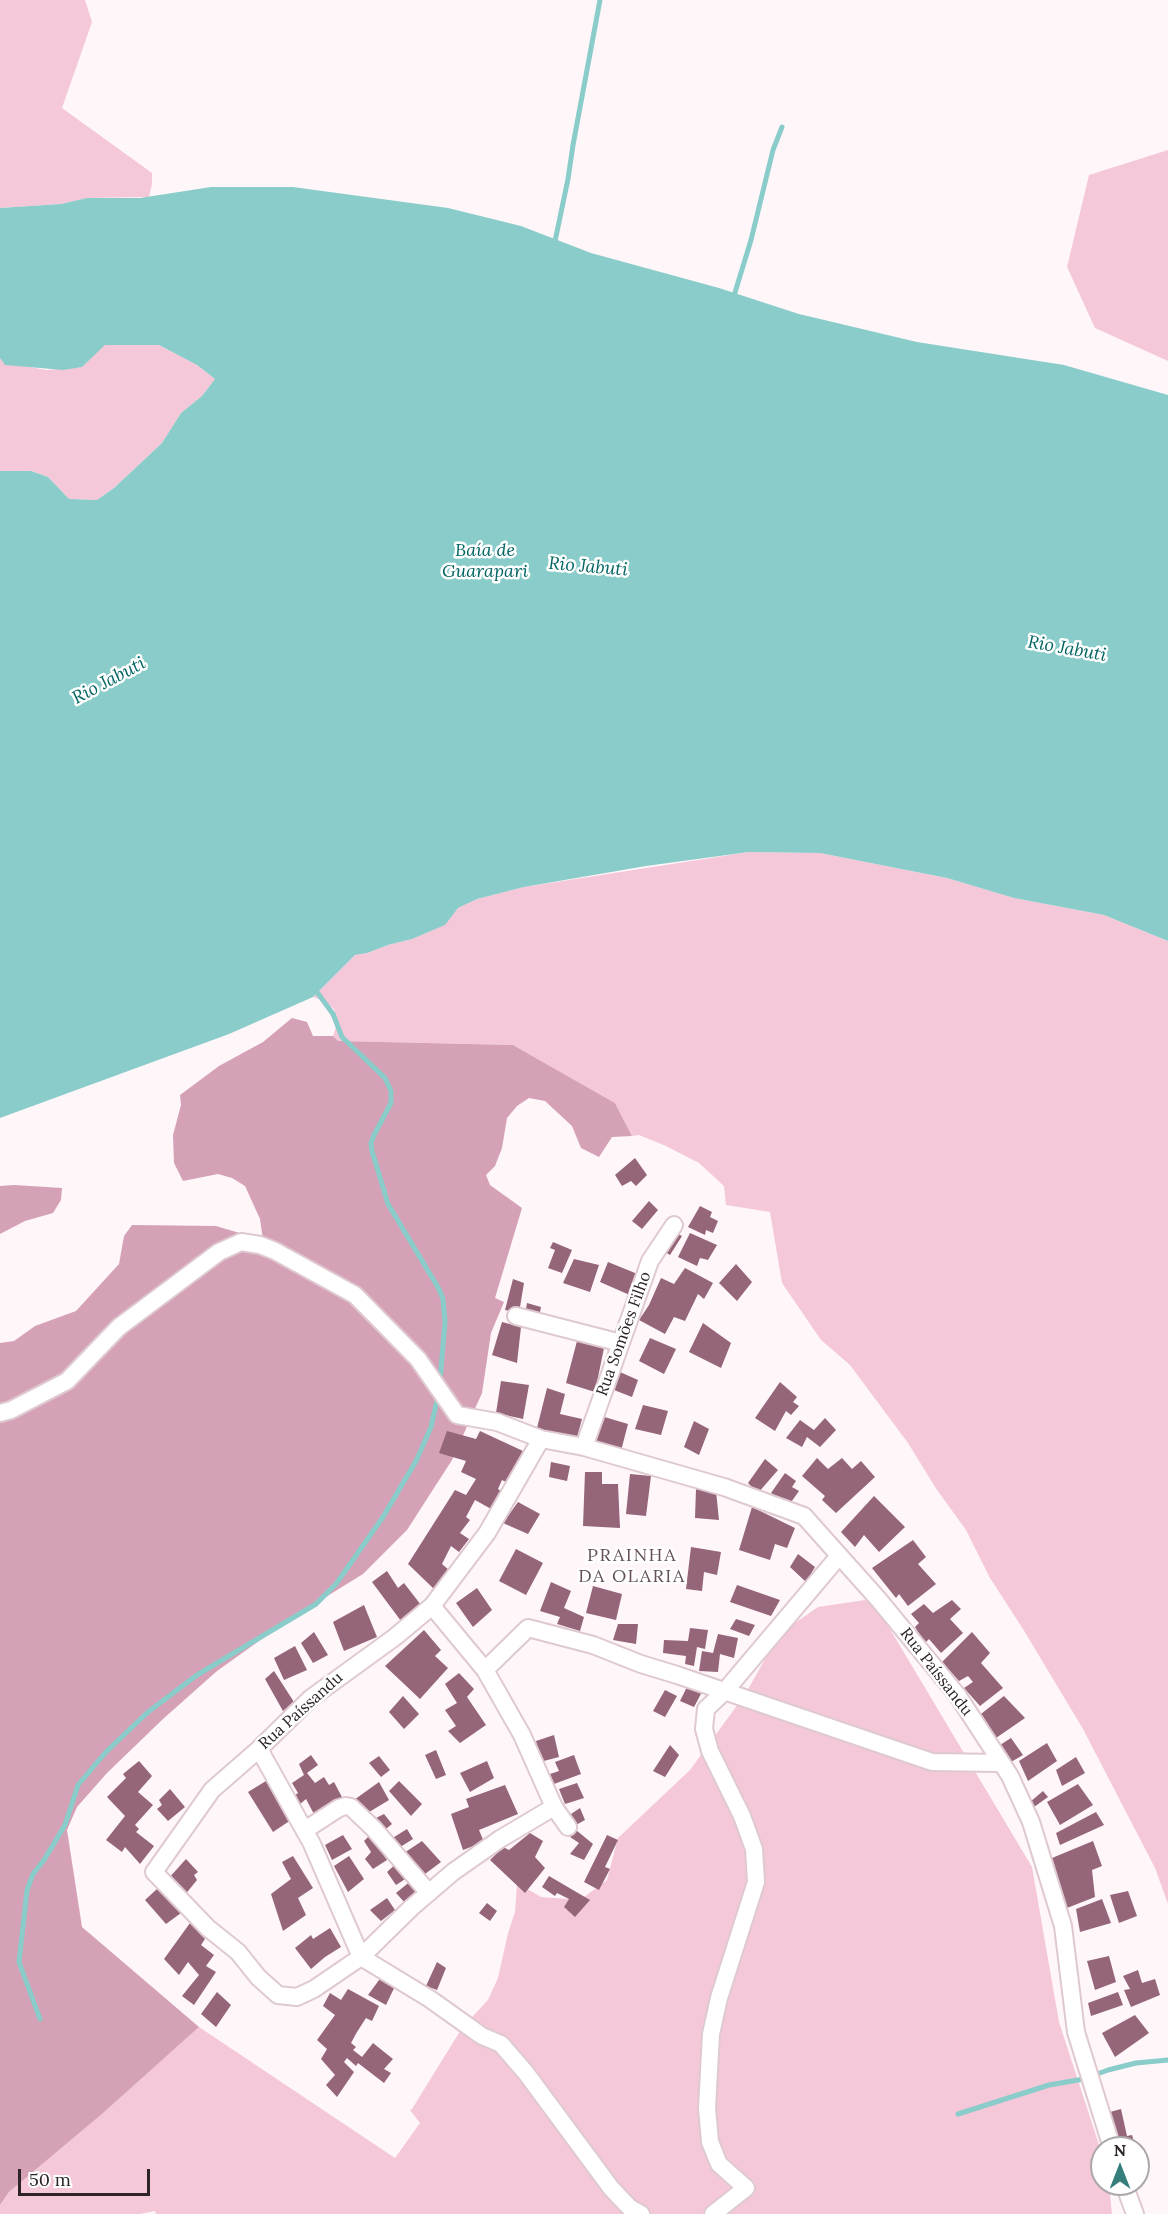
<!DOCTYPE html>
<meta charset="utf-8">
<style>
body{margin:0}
#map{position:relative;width:1168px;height:2214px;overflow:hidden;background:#fff6f9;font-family:Lora,serif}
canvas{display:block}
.north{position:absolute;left:1090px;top:2136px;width:60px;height:60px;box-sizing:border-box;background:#fff;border:2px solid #aba7a9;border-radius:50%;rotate:0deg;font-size:16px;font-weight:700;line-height:24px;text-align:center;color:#2c2427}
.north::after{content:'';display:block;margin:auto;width:21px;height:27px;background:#357e7b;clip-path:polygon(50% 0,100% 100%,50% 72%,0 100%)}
.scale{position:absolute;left:18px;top:2169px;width:132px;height:27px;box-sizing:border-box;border:3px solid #2c2427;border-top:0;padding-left:8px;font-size:18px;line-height:21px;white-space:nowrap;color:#2c2427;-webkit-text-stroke:4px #fff;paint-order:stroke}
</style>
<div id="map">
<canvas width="1168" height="2214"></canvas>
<div class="north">N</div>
<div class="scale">50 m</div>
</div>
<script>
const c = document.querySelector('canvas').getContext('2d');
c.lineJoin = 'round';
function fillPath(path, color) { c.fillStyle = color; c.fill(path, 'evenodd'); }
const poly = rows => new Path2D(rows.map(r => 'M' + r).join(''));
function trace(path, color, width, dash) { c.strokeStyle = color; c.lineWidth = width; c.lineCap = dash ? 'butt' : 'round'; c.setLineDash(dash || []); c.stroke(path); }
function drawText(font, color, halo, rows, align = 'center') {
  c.font = font + ' Lora,serif'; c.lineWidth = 5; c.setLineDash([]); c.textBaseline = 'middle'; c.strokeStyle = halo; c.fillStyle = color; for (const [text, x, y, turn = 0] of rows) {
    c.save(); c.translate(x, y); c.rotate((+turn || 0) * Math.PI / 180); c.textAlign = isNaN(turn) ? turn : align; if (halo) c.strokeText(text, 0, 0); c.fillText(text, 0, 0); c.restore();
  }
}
fillPath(poly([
 [0,0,85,0,92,22,62,108,152,173,152,184,149,197,87,198,61,204,0,208],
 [1168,150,1168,361,1095,328,1067,267,1089,175],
 [105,344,159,345,197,365,215,379,202,396,181,413,162,443,114,488,97,500,69,499,48,477,31,471,0,471,0,358,6,365,19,365,46,370,82,367],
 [749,852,820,853,947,878,1014,898,1104,915,1168,941,1168,1904,1155,1868,1083,1729,1023,1629,990,1578,966,1530,937,1490,908,1443,850,1365,821,1340,782,1283,770,1212,726,1205,724,1186,699,1163,666,1146,639,1135,632,1136,615,1103,513,1045,337,1041,333,1036,337,1024,334,1009,322,1000,313,997,355,955,367,953,388,945,412,939,444,925,458,908,477,899,524,887],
 [865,1600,878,1609,1032,1867,1059,2022,1102,2154,1102,2184,1109,2184,1112,2214,156,2214,155,2211,140,2214,0,2214,0,2205,9,2192,102,2114,199,2027,395,2158,420,2123,410,2110,412,2109,462,2028,488,2000,498,1978,508,1933,515,1912,517,1883,541,1897,580,1900,607,1880,618,1838,690,1770,746,1693,779,1634,818,1607]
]), '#f4c8d9');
fillPath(poly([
 [292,1018,307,1022,313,1036,333,1036,338,1041,513,1045,615,1103,632,1136,612,1137,599,1157,581,1148,572,1126,545,1101,529,1098,517,1106,507,1118,502,1148,495,1166,486,1175,490,1185,522,1208,495,1298,504,1302,491,1333,482,1393,452,1460,407,1530,363,1574,287,1621,217,1671,163,1719,107,1773,77,1807,67,1830,82,1927,199,2027,102,2114,9,2192,0,2205,0,1343,14,1341,35,1326,76,1311,119,1264,124,1236,132,1225,216,1226,263,1240,260,1219,245,1186,232,1178,218,1174,183,1181,174,1163,173,1135,181,1105,180,1095,219,1066,263,1042],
 [14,1185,62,1188,61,1200,53,1213,25,1221,0,1234,0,1186]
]), '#d5a1b6');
fillPath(poly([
 [211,187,293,187,448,208,521,226,591,253,719,288,799,314,917,342,1064,365,1168,395,1168,941,1104,915,1014,898,947,878,820,853,749,852,646,866,524,887,477,899,458,908,445,925,412,939,388,945,367,953,355,955,313,997,229,1034,0,1118,0,471,31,471,48,477,69,499,97,500,114,488,162,443,181,413,202,396,215,379,197,365,159,345,105,345,82,367,63,370,5,365,0,358,0,208,61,204,87,198,140,198]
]), '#89ccc9');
trace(poly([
 [554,246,568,179,573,145,600,0],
 [733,299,751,240,773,150,782,127],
 [314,988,333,1014,342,1037,385,1078,391,1091,391,1103,374,1135,371,1143,372,1151,388,1204,439,1289,443,1299,445,1322,440,1381],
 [40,2019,19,1962,27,1890,33,1874,44,1860,65,1825,78,1785,106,1752,148,1712,197,1675,316,1604,336,1584,383,1517,416,1461,431,1427,438,1396],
 [958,2114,1049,2085,1084,2079,1108,2070,1136,2063,1168,2060]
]), '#89ccc9', 5);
fillPath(poly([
 [635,1158,647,1175,636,1186,631,1181,622,1186,615,1175],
 [649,1201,658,1210,642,1229,632,1221],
 [700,1206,712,1212,710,1217,718,1221,713,1233,706,1230,705,1235,688,1227],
 [672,1231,682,1236,670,1255,663,1251],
 [690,1233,717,1245,708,1260,700,1258,697,1266,678,1257],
 [553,1242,572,1250,562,1273,548,1268,555,1250,550,1248],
 [574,1259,599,1265,590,1292,563,1283],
 [608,1262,640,1275,632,1296,600,1282],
 [736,1264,752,1282,737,1301,719,1283],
 [685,1268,713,1283,704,1299,698,1294,685,1321,674,1317,665,1334,639,1320,649,1305,661,1278,674,1284],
 [513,1279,524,1283,519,1313,505,1310],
 [527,1303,541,1307,539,1318,525,1315],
 [502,1322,521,1327,517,1363,492,1355],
 [703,1323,731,1343,721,1368,689,1352],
 [650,1338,676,1349,664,1374,639,1361],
 [577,1341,604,1348,595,1392,566,1383],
 [620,1372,638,1380,632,1397,614,1390],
 [501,1381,529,1385,523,1419,496,1413],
 [780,1382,797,1397,793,1402,799,1406,791,1415,786,1411,775,1431,755,1418],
 [547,1388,565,1394,560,1414,582,1419,576,1441,536,1432],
 [643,1405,668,1411,661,1435,635,1429],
 [601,1416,628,1424,621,1451,593,1444],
 [825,1418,836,1430,820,1447,807,1437,802,1447,786,1438,800,1420,814,1430],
 [694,1421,709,1429,699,1455,684,1447],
 [447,1431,476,1439,480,1431,523,1451,508,1483,502,1480,498,1489,505,1494,493,1510,475,1500,466,1517,470,1520,460,1533,469,1539,459,1552,451,1546,442,1564,450,1571,434,1589,408,1564,455,1490,466,1495,476,1479,461,1472,466,1461,439,1453],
 [817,1458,828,1469,842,1458,852,1469,861,1461,875,1477,836,1513,822,1500,825,1496,802,1476],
 [765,1459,778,1470,758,1493,748,1483],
 [551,1462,570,1466,567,1481,549,1477],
 [585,1472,602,1472,602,1484,618,1484,620,1528,583,1526],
 [785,1473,796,1481,792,1487,799,1491,789,1505,771,1493],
 [630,1474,651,1476,646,1516,626,1514],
 [696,1489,716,1491,719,1520,695,1518],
 [874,1496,905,1527,879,1552,864,1535,855,1547,841,1532],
 [518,1502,540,1514,528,1534,503,1523],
 [752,1507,795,1528,787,1548,775,1544,770,1560,739,1550],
 [913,1540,926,1557,918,1564,936,1584,908,1606,899,1594,896,1598,872,1568],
 [691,1547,721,1552,717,1575,704,1572,702,1591,686,1589],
 [516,1549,543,1563,526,1595,499,1581],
 [798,1554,815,1567,806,1582,790,1567],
 [387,1571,398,1588,404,1583,421,1605,401,1621,372,1582],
 [551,1582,571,1591,564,1608,584,1617,580,1631,557,1624,560,1617,540,1611],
 [737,1585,780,1600,771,1616,730,1602],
 [593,1586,622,1594,616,1620,586,1613],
 [477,1588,492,1610,473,1627,456,1603],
 [952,1600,961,1609,950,1619,963,1633,941,1653,929,1639,925,1643,915,1627,919,1623,911,1614,924,1604,933,1613],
 [364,1605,377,1637,344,1651,333,1622],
 [736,1619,755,1625,749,1636,730,1629],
 [618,1624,638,1624,636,1644,613,1640],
 [690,1628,708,1630,705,1649,697,1647,694,1666,685,1664,686,1656,663,1653,664,1640,688,1641],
 [424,1630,441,1650,435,1656,448,1668,420,1699,385,1666],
 [314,1632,328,1655,313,1663,301,1643],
 [972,1632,990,1653,981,1663,1003,1688,980,1706,964,1688,973,1682,968,1676,959,1681,942,1662],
 [718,1634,738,1638,734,1658,720,1654,718,1672,699,1671,702,1651,713,1653],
 [295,1646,307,1670,284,1680,274,1658],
 [274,1671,294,1702,283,1711,265,1679],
 [459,1673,474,1689,467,1697,486,1725,460,1743,448,1731,456,1726,445,1710,457,1703,445,1684],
 [689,1683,703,1690,694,1707,680,1701],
 [665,1690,677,1696,665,1717,653,1711],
 [403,1696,419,1714,404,1729,389,1712],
 [1004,1696,1025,1718,996,1738,977,1717],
 [554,1735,559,1757,540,1762,536,1741],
 [1011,1738,1023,1755,1011,1762,1000,1745],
 [1047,1743,1057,1761,1028,1781,1019,1761],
 [670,1745,679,1755,665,1777,653,1771],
 [436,1750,446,1775,436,1779,425,1755],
 [311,1755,318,1765,307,1773,315,1783,324,1777,329,1785,334,1782,343,1799,315,1816,306,1799,299,1805,294,1796,298,1793,292,1783,304,1775,299,1764],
 [574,1755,581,1774,554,1784,550,1774,559,1771,555,1762],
 [379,1756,390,1770,381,1777,369,1763],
 [1076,1757,1085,1773,1062,1786,1056,1770],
 [139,1761,152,1776,138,1792,153,1805,135,1825,139,1829,136,1832,154,1846,140,1864,125,1847,122,1852,106,1840,125,1816,107,1797,126,1778,123,1774],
 [487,1761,494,1778,470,1792,460,1773],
 [266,1781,291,1820,273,1832,248,1792],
 [399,1781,422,1804,411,1816,389,1791],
 [379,1782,389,1800,366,1814,354,1800],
 [577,1783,584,1798,565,1804,559,1789],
 [1078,1784,1093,1805,1060,1825,1047,1802],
 [505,1785,518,1814,479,1830,484,1842,463,1850,451,1814,469,1807,466,1799],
 [170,1789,185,1807,168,1821,157,1809,162,1805,159,1800],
 [1043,1791,1048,1797,1034,1807,1030,1802],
 [580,1808,585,1820,574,1826,568,1816],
 [1096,1812,1104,1825,1060,1845,1056,1833],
 [384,1814,392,1824,381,1833,372,1820],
 [407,1829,413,1839,397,1849,391,1839],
 [576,1830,593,1844,584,1860,570,1854,579,1843,570,1837],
 [373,1832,384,1846,379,1848,387,1860,373,1869,365,1859,371,1852,364,1841],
 [530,1833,543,1841,535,1857,545,1868,525,1893,490,1860,503,1847,509,1850],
 [343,1835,352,1849,332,1860,325,1845],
 [607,1835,618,1840,605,1867,610,1869,599,1890,584,1882],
 [422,1841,441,1862,421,1877,404,1853],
 [1093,1841,1102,1866,1092,1870,1095,1897,1067,1908,1052,1858],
 [293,1856,313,1888,298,1898,306,1915,283,1931,271,1894,291,1879,282,1862],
 [349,1856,364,1879,348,1892,334,1866],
 [186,1859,198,1872,194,1875,197,1880,184,1896,168,1879],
 [399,1861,410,1876,396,1885,387,1872],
 [549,1876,590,1900,575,1917,564,1907,569,1899,557,1893,555,1896,542,1887],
 [412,1880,420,1892,406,1904,396,1893],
 [157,1889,181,1913,166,1924,145,1900],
 [1128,1891,1137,1916,1119,1923,1110,1895],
 [387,1898,395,1910,381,1921,370,1910],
 [1102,1899,1111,1923,1080,1932,1076,1909],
 [487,1903,497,1911,490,1921,479,1913],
 [190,1923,205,1939,201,1945,214,1955,206,1966,216,1972,194,2005,182,1996,199,1975,188,1962,179,1975,164,1959],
 [330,1928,341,1947,325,1957,311,1969,295,1948,311,1935,313,1939],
 [1109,1956,1116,1982,1095,1990,1087,1961],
 [437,1962,446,1968,437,1990,426,1986],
 [1138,1970,1142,1983,1155,1979,1160,1995,1131,2007,1124,1990,1130,1989,1123,1976],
 [382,1976,396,1984,386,2005,368,1995],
 [348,1989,379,2006,372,2021,366,2018,357,2032,351,2043,356,2047,353,2050,362,2057,373,2043,393,2059,384,2069,391,2073,384,2083,358,2063,356,2066,347,2058,344,2062,354,2072,337,2097,326,2085,335,2075,321,2059,327,2049,317,2040,335,2015,323,2006,330,1993,341,2000],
 [217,1992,231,2005,216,2027,201,2014],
 [1118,1992,1123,2005,1091,2016,1088,2003],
 [1135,2015,1149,2033,1115,2057,1102,2033],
 [1121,2109,1127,2136,1132,2135,1136,2148,1121,2148,1110,2112]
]), '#956579');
const minor = poly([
 [516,1316,621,1343],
 [0,1413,11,1410,67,1381,119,1327,219,1252,241,1242,260,1245,275,1251,355,1295,418,1359,457,1415,497,1422,541,1439,584,1447,724,1487,804,1516,879,1600,958,1696,1010,1776,1031,1822,1063,1926,1076,2032,1112,2148],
 [541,1439,487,1533,432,1606,395,1637,311,1698,259,1749,212,1790,154,1872,208,1928,238,1952,258,1977,278,1995,297,1997,314,1989,361,1957,411,1908,453,1872,500,1839,554,1807],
 [584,1447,650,1261,674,1225],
 [432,1606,485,1670,522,1735,554,1807,568,1827],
 [485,1670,528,1628,593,1645,641,1664,677,1675,932,1762,1000,1763],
 [259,1749,312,1844,361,1957,430,1999,482,2036,501,2044,526,2073,611,2188,630,2208,641,2214],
 [305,1830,339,1808,346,1806,351,1807,374,1829,429,1893],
 [1124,2184,1135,2214],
 [713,2214,746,2188,719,2164,710,2142,707,2108,711,2034,719,1998,756,1882,754,1849,742,1816,710,1751,704,1729,706,1709,725,1691,839,1556]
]);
trace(minor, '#dfc9d1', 20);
trace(minor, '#fff', 16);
drawText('16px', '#2c2427', '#fff', [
 ["Rua Somões Filho",624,1334,-70],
 ["Rua Paíssandu",936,1672,52],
 ["Rua Paíssandu",301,1711,-42]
]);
drawText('italic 18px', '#026563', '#fff', [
 ["Baía de",485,551],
 ["Guarapari",485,572],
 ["Rio Jabuti",588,567,5],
 ["Rio Jabuti",1067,649,10],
 ["Rio Jabuti",109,681,-28]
]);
c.letterSpacing = '1.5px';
drawText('18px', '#645159', '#fff', [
 ["PRAINHA",632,1556],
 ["DA OLARIA",632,1577]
]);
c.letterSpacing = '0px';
</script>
